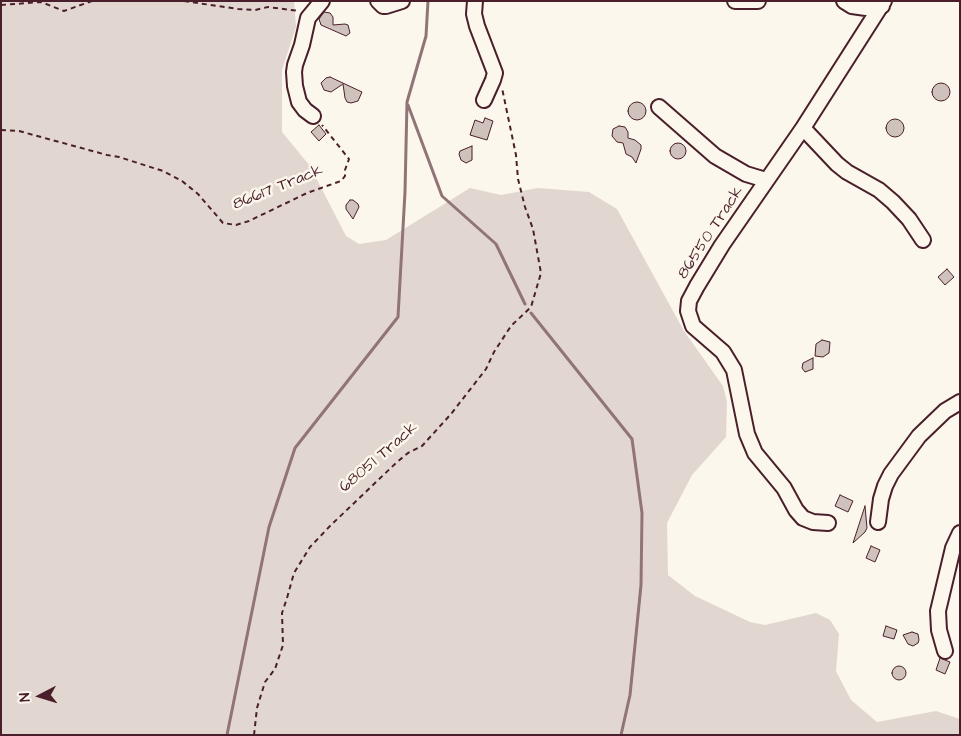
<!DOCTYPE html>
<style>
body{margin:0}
#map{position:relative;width:961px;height:736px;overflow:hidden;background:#fbf7ec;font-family:"Architects Daughter",sans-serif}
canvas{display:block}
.frame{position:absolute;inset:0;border:2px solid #4a1f2b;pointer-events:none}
.north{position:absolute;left:15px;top:671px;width:50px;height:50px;-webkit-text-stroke:4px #fbf7ec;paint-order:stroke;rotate:265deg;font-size:14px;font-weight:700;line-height:20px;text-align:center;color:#4a1f2b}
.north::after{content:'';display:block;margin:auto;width:18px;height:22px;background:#4a1f2b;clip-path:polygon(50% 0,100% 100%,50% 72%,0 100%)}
</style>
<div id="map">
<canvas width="961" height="736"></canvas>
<div class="frame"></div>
<div class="north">N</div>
</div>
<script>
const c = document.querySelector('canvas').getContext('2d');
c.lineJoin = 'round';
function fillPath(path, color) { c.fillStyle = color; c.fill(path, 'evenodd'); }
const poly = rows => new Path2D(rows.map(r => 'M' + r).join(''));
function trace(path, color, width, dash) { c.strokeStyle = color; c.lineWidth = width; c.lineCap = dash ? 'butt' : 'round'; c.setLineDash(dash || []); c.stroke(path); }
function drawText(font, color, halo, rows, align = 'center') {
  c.font = font + ' "Architects Daughter",sans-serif'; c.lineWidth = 5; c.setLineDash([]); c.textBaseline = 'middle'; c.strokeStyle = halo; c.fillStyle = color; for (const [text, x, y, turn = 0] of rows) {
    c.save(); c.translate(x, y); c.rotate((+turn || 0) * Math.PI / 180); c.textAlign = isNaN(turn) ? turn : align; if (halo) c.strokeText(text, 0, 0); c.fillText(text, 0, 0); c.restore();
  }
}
fillPath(poly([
 [1,1,294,1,296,27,282,70,282,132,310,166,346,236,359,244,386,240,470,188,501,195,538,188,589,192,617,209,684,331,723,386,727,402,726,437,692,475,667,523,668,575,695,596,750,622,765,625,816,613,830,620,839,634,836,671,851,700,877,722,936,711,960,719,960,735,1,735]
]), '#e2d7d0');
trace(poly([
 [408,105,442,196,496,244,525,304],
 [531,313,632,439,642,513,641,585,630,695,621,735],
 [227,735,269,527,295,448,398,317,405,192,407,102,426,36,428,1]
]), '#907477', 3);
const building = poly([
 [324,12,330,13,333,17,333,25,345,24,348,25,350,33,346,36,321,25,319,19,324,12],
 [330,77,362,92,358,101,351,103,347,102,345,98,343,84,331,92,324,90,321,83,326,78,330,77],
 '932 92a9 9 0 1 1 18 0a9 9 0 1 1-18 0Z',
 '628 111a9 9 0 1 1 18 0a9 9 0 1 1-18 0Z',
 [485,118,493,121,487,140,470,135,475,120,483,123,485,118],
 '886 128a9 9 0 1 1 18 0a9 9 0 1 1-18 0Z',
 [319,125,326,134,319,141,311,132,319,125],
 [619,126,625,127,628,132,628,138,635,140,641,145,641,149,636,163,632,157,626,154,623,143,617,142,612,136,613,129,619,126],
 '670 151a8 8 0 1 1 16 0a8 8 0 1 1-16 0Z',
 [472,146,472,160,466,163,461,160,459,154,460,151,472,146],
 [350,200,353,200,358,204,359,207,353,219,346,209,346,205,350,200],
 [947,269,954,277,945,285,938,277,947,269],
 [822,340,830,342,829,353,823,357,815,356,816,344,822,340],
 [813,358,813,369,805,372,802,368,803,363,813,358],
 [840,495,853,501,848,512,835,506,840,495],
 [865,506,867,528,865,532,853,543,865,506],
 [871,546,880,550,875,562,866,558,871,546],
 [886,626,897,630,894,639,883,636,886,626],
 [912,632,918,634,919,640,918,643,913,646,908,644,903,635,912,632],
 [940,658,950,662,945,674,936,670,940,658],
 '892 673a7 7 0 1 1 14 0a7 7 0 1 1-14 0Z'
]);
fillPath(building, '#cfc2bc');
trace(building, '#4a1f2b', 1);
const minor = poly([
 [378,1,383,6,386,6,402,1],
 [475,1,474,14,477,26,495,73,493,80,484,100],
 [735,1,758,1],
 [844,1,852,6,866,8,882,6],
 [659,107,715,156,746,174,766,180],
 [313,116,305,110,299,102,295,86,294,72,295,65,302,45,308,18,322,1],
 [803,128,837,164,847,172,879,190,893,202,909,219,923,240],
 [878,522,881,499,885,486,891,474,919,436,945,411,960,402],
 [828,523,813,522,803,518,796,510,784,488,755,453,747,434,734,370,723,352,693,326,688,311,689,301,697,286,722,245,803,128,884,1],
 [945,651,939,630,938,611,953,548,960,533]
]);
trace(minor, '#4a1f2b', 18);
trace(poly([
 [184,1,238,9,255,10,268,7,299,11],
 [1,5,41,2,64,11,92,1],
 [1,130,19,131,107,155,119,157,163,171,182,181,198,194,223,223,236,225,249,221,307,193,341,181,345,176,345,170,349,159,322,125],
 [254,735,257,708,265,682,275,669,283,645,282,613,287,598,294,573,310,547,330,526,396,463,408,453,422,446,451,414,486,369,494,352,511,326,531,307,541,273,533,229,525,207,518,179,516,155,502,88]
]), '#4a1f2b', 2, [5, 4]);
trace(minor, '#fbf7ec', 14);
drawText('16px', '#4a1f2b', '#fbf7ec', [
 ["86617 Track",278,188,-22],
 ["86550 Track",711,233,-57],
 ["68051 Track",379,458,-41]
]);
</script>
